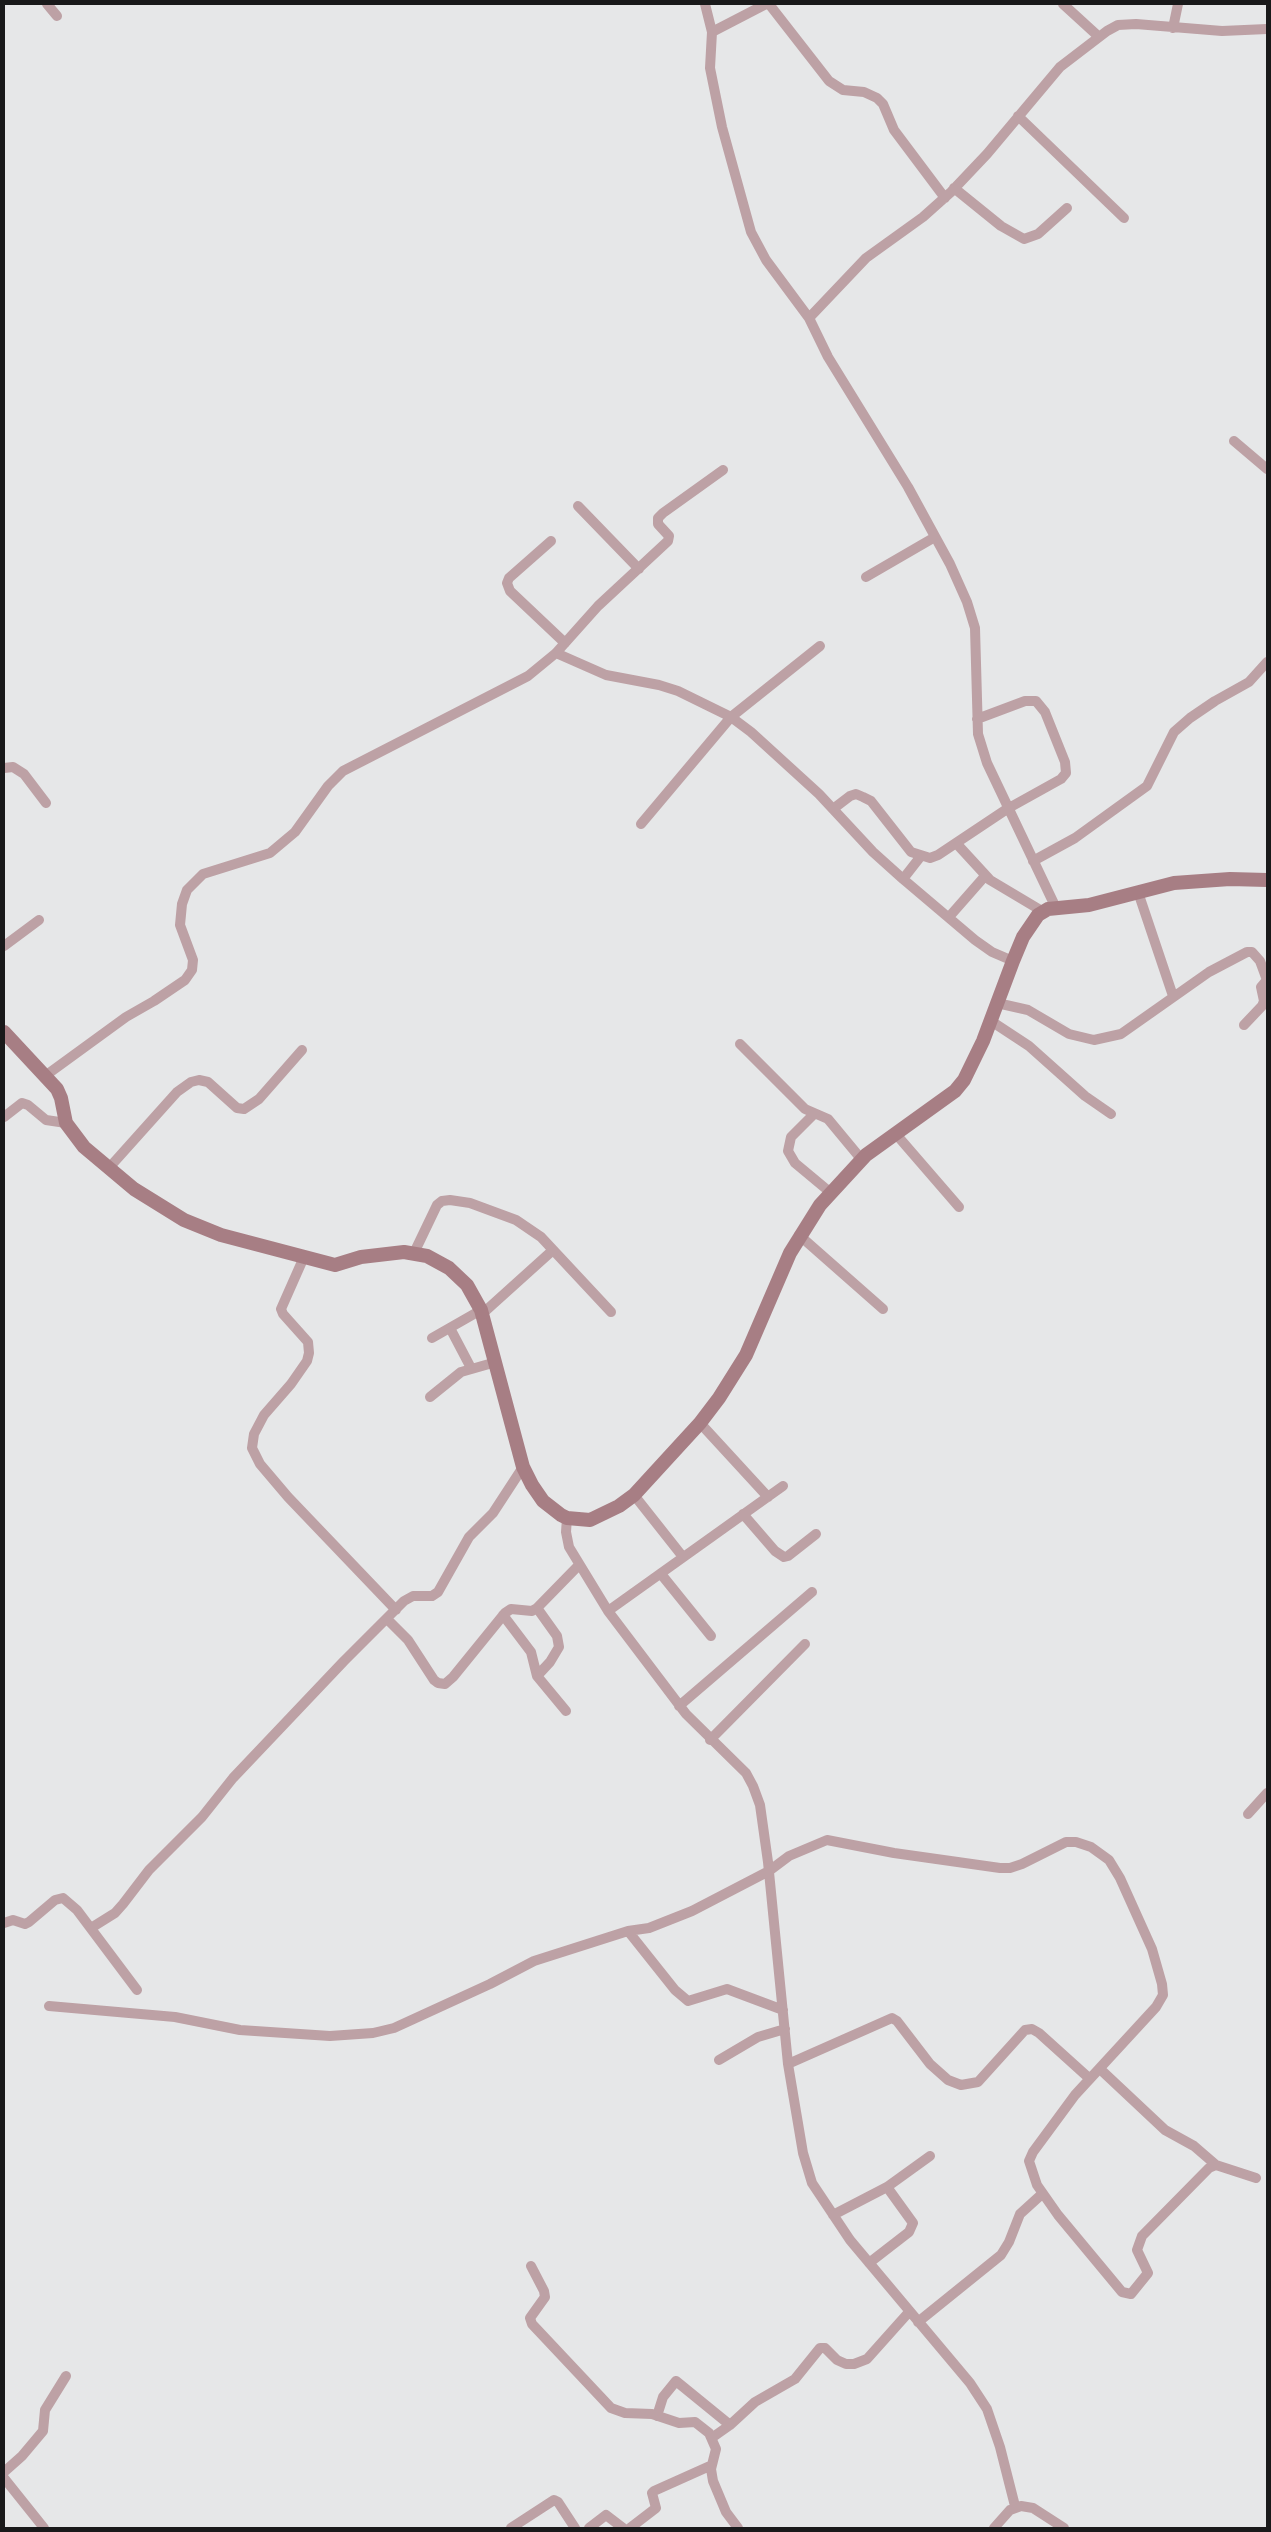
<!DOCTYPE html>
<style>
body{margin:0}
#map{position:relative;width:1271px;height:2532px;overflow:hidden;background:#e6e7e8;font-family:"Archivo Narrow",sans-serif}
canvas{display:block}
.frame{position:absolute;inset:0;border:5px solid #19191a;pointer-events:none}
</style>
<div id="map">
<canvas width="1271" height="2532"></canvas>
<div class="frame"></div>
</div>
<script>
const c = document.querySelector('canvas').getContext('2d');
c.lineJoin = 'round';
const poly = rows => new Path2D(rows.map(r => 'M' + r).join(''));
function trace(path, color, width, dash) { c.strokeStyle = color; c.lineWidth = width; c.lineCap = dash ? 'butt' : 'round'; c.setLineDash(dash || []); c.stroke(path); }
trace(poly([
 [47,4,57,16],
 [705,4,712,32,710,68,722,127,751,232,766,260,809,318,828,357,908,487,950,564,967,602,975,628,978,734,987,763,1056,908],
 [769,4,829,81,843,90,864,92,877,98,883,104,894,130,945,198],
 [1063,4,1098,36],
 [1173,28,1178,4],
 [712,32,766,4],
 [1018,116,1124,218],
 [954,188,1001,226,1024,239,1038,234,1067,208],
 [809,318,866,258,923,217,951,192,987,154,1060,67,1107,31,1118,25,1136,24,1222,31,1267,29],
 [1234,441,1267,469],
 [578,506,639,569],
 [551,541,509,578,507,583,510,591,565,643],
 [866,577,935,537],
 [556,653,606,675,659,685,678,691,731,717,751,732,819,794,873,852,903,879,975,940,992,952,1013,961],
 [4,768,13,767,24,774,46,803],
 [833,809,850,796,856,794,863,797,871,801,911,852,930,858,938,855,1007,809,1061,779,1066,773,1065,762,1045,712,1036,701,1025,701,977,719],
 [641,824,731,717,820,646],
 [956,843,990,880,1042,911],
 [1033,861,1075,838,1147,786,1174,732,1190,718,1215,701,1249,682,1267,662],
 [903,879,921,856],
 [1138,892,1173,996],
 [949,917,985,876],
 [4,946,39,920],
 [997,1003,1028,1010,1069,1034,1094,1040,1121,1034,1209,972,1247,952,1252,952,1260,961,1267,980],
 [991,1021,1029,1046,1085,1096,1111,1114],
 [1244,1025,1262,1006,1264,1001,1261,987,1267,980],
 [740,1044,805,1109,828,1119,862,1160],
 [45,1076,126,1017,154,1001,185,980,192,970,193,960,180,925,182,904,187,890,203,874,270,853,295,832,328,786,343,771,528,676,556,653,598,606,668,541,669,536,658,524,658,518,663,513,723,470],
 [814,1114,791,1137,788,1151,795,1163,831,1193],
 [4,1117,22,1103,28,1105,46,1120,66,1123],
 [895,1133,959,1207],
 [108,1169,177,1092,191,1082,199,1080,208,1082,237,1108,244,1109,259,1099,302,1050],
 [799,1235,883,1309],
 [414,1253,437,1205,442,1201,450,1200,470,1203,516,1220,541,1237,611,1312],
 [304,1257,281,1309,283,1314,308,1342,309,1353,307,1361,291,1384,264,1415,254,1434,252,1448,260,1464,288,1497,396,1610],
 [482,1314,553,1250],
 [450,1328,471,1368],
 [432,1338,481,1310],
 [430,1397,461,1372,496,1362],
 [700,1423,768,1497],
 [634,1495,683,1557],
 [743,1514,775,1551,784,1557,788,1556,816,1534],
 [567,1518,566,1532,569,1547,608,1611,686,1714,746,1773,753,1786,760,1805,768,1862,788,2064,803,2153,812,2183,850,2240,970,2383,987,2409,1000,2447,1015,2506],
 [661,1574,711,1636],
 [608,1611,783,1486],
 [503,1615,531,1652,537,1676,566,1711],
 [387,1619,408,1640,434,1680,438,1683,445,1684,453,1677,505,1613,511,1609,532,1611,537,1608,579,1565],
 [537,1676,550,1662,559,1647,557,1636,537,1608],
 [679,1706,812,1592],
 [710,1740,805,1644],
 [1248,1814,1267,1793],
 [4,1923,13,1920,25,1924,29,1922,55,1900,63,1898,77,1910,137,1990],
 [91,1928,115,1913,123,1904,149,1870,202,1817,233,1778,344,1661,404,1601,413,1596,432,1596,438,1592,469,1537,493,1513,523,1467],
 [628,1931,675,1990,688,2001,727,1989,783,2010],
 [49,2006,175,2017,240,2030,330,2036,373,2033,394,2028,490,1984,534,1961,628,1931,649,1928,692,1911,769,1871,789,1856,827,1840,894,1853,1000,1868,1010,1868,1022,1864,1066,1842,1076,1842,1091,1847,1109,1860,1120,1878,1152,1949,1162,1984,1163,1995,1156,2007,1075,2095,1033,2152,1029,2161,1037,2185,1058,2215,1122,2292,1131,2294,1148,2273,1137,2250,1142,2236,1209,2168,1216,2165,1256,2178],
 [719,2060,758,2037,785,2029],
 [788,2064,892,2018,897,2021,930,2064,948,2080,961,2085,978,2082,1025,2030,1032,2029,1039,2033,1090,2079],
 [1100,2069,1165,2130,1194,2146,1216,2165],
 [833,2215,887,2187,930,2156],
 [869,2263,909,2232,913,2223,887,2187],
 [531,2266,544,2291,545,2297,530,2318,532,2324,611,2408,625,2413,652,2414,679,2423,695,2422,709,2433,716,2449,711,2469,713,2481,726,2512,738,2528],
 [918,2322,1001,2255,1009,2242,1020,2214,1042,2194],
 [657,2416,663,2397,676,2381,730,2425],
 [713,2437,730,2425,755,2402,795,2379,820,2348,825,2348,837,2360,846,2364,854,2364,867,2359,909,2312],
 [4,2472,22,2456,43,2431,45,2410,66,2376],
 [4,2478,44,2528],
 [511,2528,554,2500,558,2502,575,2528],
 [589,2528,606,2515,623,2528],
 [630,2528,656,2508,652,2493,654,2491,712,2465],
 [994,2528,1010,2510,1021,2506,1033,2508,1064,2528]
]), '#bda1a5', 10);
trace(poly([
 [4,1032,57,1089,61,1098,66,1123,84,1147,134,1189,184,1220,221,1235,335,1265,361,1257,404,1252,427,1256,449,1268,467,1285,481,1310,523,1467,532,1485,543,1501,561,1515,567,1518,590,1520,619,1506,634,1495,700,1423,719,1398,746,1355,790,1253,820,1205,866,1155,955,1091,964,1080,983,1041,1013,961,1023,937,1038,915,1048,909,1089,905,1174,883,1230,879,1267,880]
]), '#a77e84', 14);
</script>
